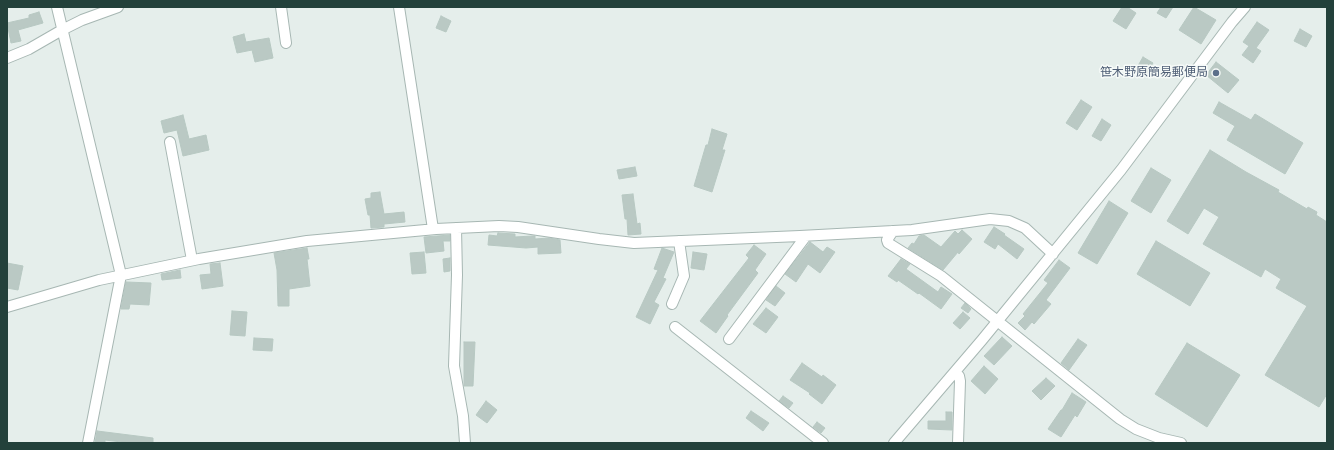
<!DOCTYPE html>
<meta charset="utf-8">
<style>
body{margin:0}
#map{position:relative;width:1334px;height:450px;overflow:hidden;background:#e5eeeb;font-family:"Space Grotesk",sans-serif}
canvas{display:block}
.frame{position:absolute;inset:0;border:8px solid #23413b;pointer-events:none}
</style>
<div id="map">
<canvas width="1334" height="450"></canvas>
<div class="frame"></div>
</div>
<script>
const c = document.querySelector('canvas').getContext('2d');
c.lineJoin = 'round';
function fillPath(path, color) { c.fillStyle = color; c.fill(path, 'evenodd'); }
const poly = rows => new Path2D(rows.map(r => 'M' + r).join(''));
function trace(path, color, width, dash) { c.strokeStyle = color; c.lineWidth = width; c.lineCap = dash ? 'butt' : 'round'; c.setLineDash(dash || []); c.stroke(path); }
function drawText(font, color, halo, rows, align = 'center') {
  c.font = font + ' "Space Grotesk","Noto Sans JP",sans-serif'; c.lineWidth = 3; c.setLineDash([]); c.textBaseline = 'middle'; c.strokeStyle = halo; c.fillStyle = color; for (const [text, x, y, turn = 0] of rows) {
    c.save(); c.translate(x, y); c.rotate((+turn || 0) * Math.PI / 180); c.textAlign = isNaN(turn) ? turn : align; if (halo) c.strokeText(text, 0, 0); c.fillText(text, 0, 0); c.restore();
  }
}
const building = poly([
 [1122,7,1127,7,1136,13,1126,29,1113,21,1122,7],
 [1161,7,1173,7,1166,18,1157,13,1161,7],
 [1194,7,1216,20,1201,44,1179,30,1194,7],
 [39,12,43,23,18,30,21,41,11,43,7,23,29,18,29,15,39,12],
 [441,16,451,21,446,32,436,28,441,16],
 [1257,22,1269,30,1256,48,1261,51,1253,63,1242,55,1249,46,1243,42,1257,22],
 [1300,29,1312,36,1306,47,1294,41,1300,29],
 [244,34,246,42,269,38,273,58,255,62,252,50,237,53,233,37,244,34],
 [1143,57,1153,63,1144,77,1135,71,1143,57],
 [1216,62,1239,80,1228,93,1206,75,1216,62],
 [1081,100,1092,107,1077,130,1066,123,1081,100],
 [1219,102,1251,120,1255,114,1303,143,1285,174,1227,140,1235,126,1213,113,1219,102],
 [183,115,189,139,206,135,209,150,183,156,177,130,164,133,161,121,183,115],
 [1102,119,1111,125,1101,141,1092,136,1102,119],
 [712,129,727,134,722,150,725,150,712,192,694,186,706,145,708,145,712,129],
 [1210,150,1246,172,1279,190,1278,192,1307,209,1308,207,1317,212,1316,215,1327,222,1327,394,1319,407,1265,375,1307,306,1276,288,1281,279,1265,269,1261,277,1203,244,1219,217,1204,208,1188,234,1167,221,1210,150],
 [635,167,637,176,619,179,617,170,635,167],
 [1151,168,1171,180,1151,213,1131,201,1151,168],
 [380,192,384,214,404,212,405,222,384,224,384,227,371,228,370,215,368,215,365,199,371,198,371,193,380,192],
 [633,194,637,224,640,223,641,234,628,235,627,219,625,219,622,195,633,194],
 [1109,201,1128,213,1097,264,1078,253,1109,201],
 [994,227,1005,234,1004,235,1024,249,1017,259,998,244,995,249,984,242,994,227],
 [962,230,972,239,959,254,958,252,943,270,908,248,912,243,914,244,919,236,924,235,941,247,955,231,958,234,962,230],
 [498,233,515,234,515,237,532,236,535,236,535,239,549,238,560,240,561,253,538,254,538,247,526,248,488,245,489,235,497,236,498,233],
 [450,235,450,241,443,241,444,251,426,253,424,237,450,235],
 [1156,241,1210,273,1190,306,1137,274,1156,241],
 [810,242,823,252,827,247,835,252,820,273,808,264,796,282,785,274,810,242],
 [754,245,766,254,755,270,758,273,727,315,728,316,716,333,700,321,749,258,746,255,754,245],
 [307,248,309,259,307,259,310,286,289,289,289,306,278,306,277,270,274,253,307,248],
 [662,248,674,252,663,278,666,279,654,302,659,305,650,324,636,317,658,270,654,269,662,248],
 [424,252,426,273,412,274,410,253,424,252],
 [693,252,707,254,704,270,691,268,693,252],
 [450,258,450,271,444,272,443,259,450,258],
 [901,259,910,264,906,269,938,292,941,287,952,294,941,309,919,293,918,294,898,280,897,282,888,276,901,259],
 [1059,260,1070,268,1046,300,1051,304,1034,324,1032,322,1025,330,1018,323,1025,316,1023,314,1048,283,1044,280,1059,260],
 [7,263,23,266,18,290,7,288,7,263],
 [220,263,223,286,202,289,200,275,211,274,210,264,220,263],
 [180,270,181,278,162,280,161,274,180,270],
 [126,282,151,283,149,305,130,304,129,309,121,309,126,282],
 [776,286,785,293,775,306,766,300,776,286],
 [965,303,971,309,968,313,961,308,965,303],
 [766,308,778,317,766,333,753,324,766,308],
 [232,311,247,312,245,336,230,335,232,311],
 [963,312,970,318,960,329,953,323,963,312],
 [1002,337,1012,346,994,365,984,356,1002,337],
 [254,338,273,339,272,351,253,350,254,338],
 [1078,339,1087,345,1069,370,1061,363,1078,339],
 [464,342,475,342,473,386,464,386,464,342],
 [1187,343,1240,375,1207,427,1155,394,1187,343],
 [802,363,822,377,823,375,836,385,822,404,809,394,810,393,790,380,802,363],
 [984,366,998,379,985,394,971,381,984,366],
 [1046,378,1055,386,1041,400,1032,391,1046,378],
 [1072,393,1086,402,1077,417,1075,415,1061,437,1048,429,1061,410,1062,410,1072,393],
 [783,396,793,403,789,408,779,401,783,396],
 [486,401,497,410,487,423,476,415,486,401],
 [751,411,769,423,763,431,746,418,751,411],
 [946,412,952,412,952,430,928,429,928,421,946,421,946,412],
 [817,422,825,428,821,433,813,427,817,422],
 [97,431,153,438,153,443,130,443,105,440,105,443,95,443,97,431]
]);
fillPath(building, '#bac9c4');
trace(building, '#b7c8c2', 1);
const minor = poly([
 [57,7,121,275,88,443],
 [281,7,286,43],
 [399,7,433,229],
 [7,58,29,49,62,30,82,20,118,7],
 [170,142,192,260],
 [456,228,457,275,454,366,463,416,465,443],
 [893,231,887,240,888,243,941,276,1120,419,1136,429,1159,438,1181,443],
 [672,304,684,276,679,241],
 [7,307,99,280,199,259,307,241,436,229,499,226,518,227,599,239,634,243,800,236,912,230,990,219,1009,221,1025,228,1053,254],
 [675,327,823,443],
 [729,339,806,236],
 [955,372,959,376,960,381,958,443],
 [894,443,982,340,1121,170,1232,22,1245,7]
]);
trace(minor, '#a7b7b3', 12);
trace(minor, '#fff', 10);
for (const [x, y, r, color] of [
 [1216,73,4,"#5c6f8a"]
]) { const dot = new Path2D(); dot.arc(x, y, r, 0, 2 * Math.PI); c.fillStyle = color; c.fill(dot); trace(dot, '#f6faf8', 1.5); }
drawText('12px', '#4e5e75', '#f6faf8', [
 ["笹木野原簡易郵便局",1208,73]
], 'right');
</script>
